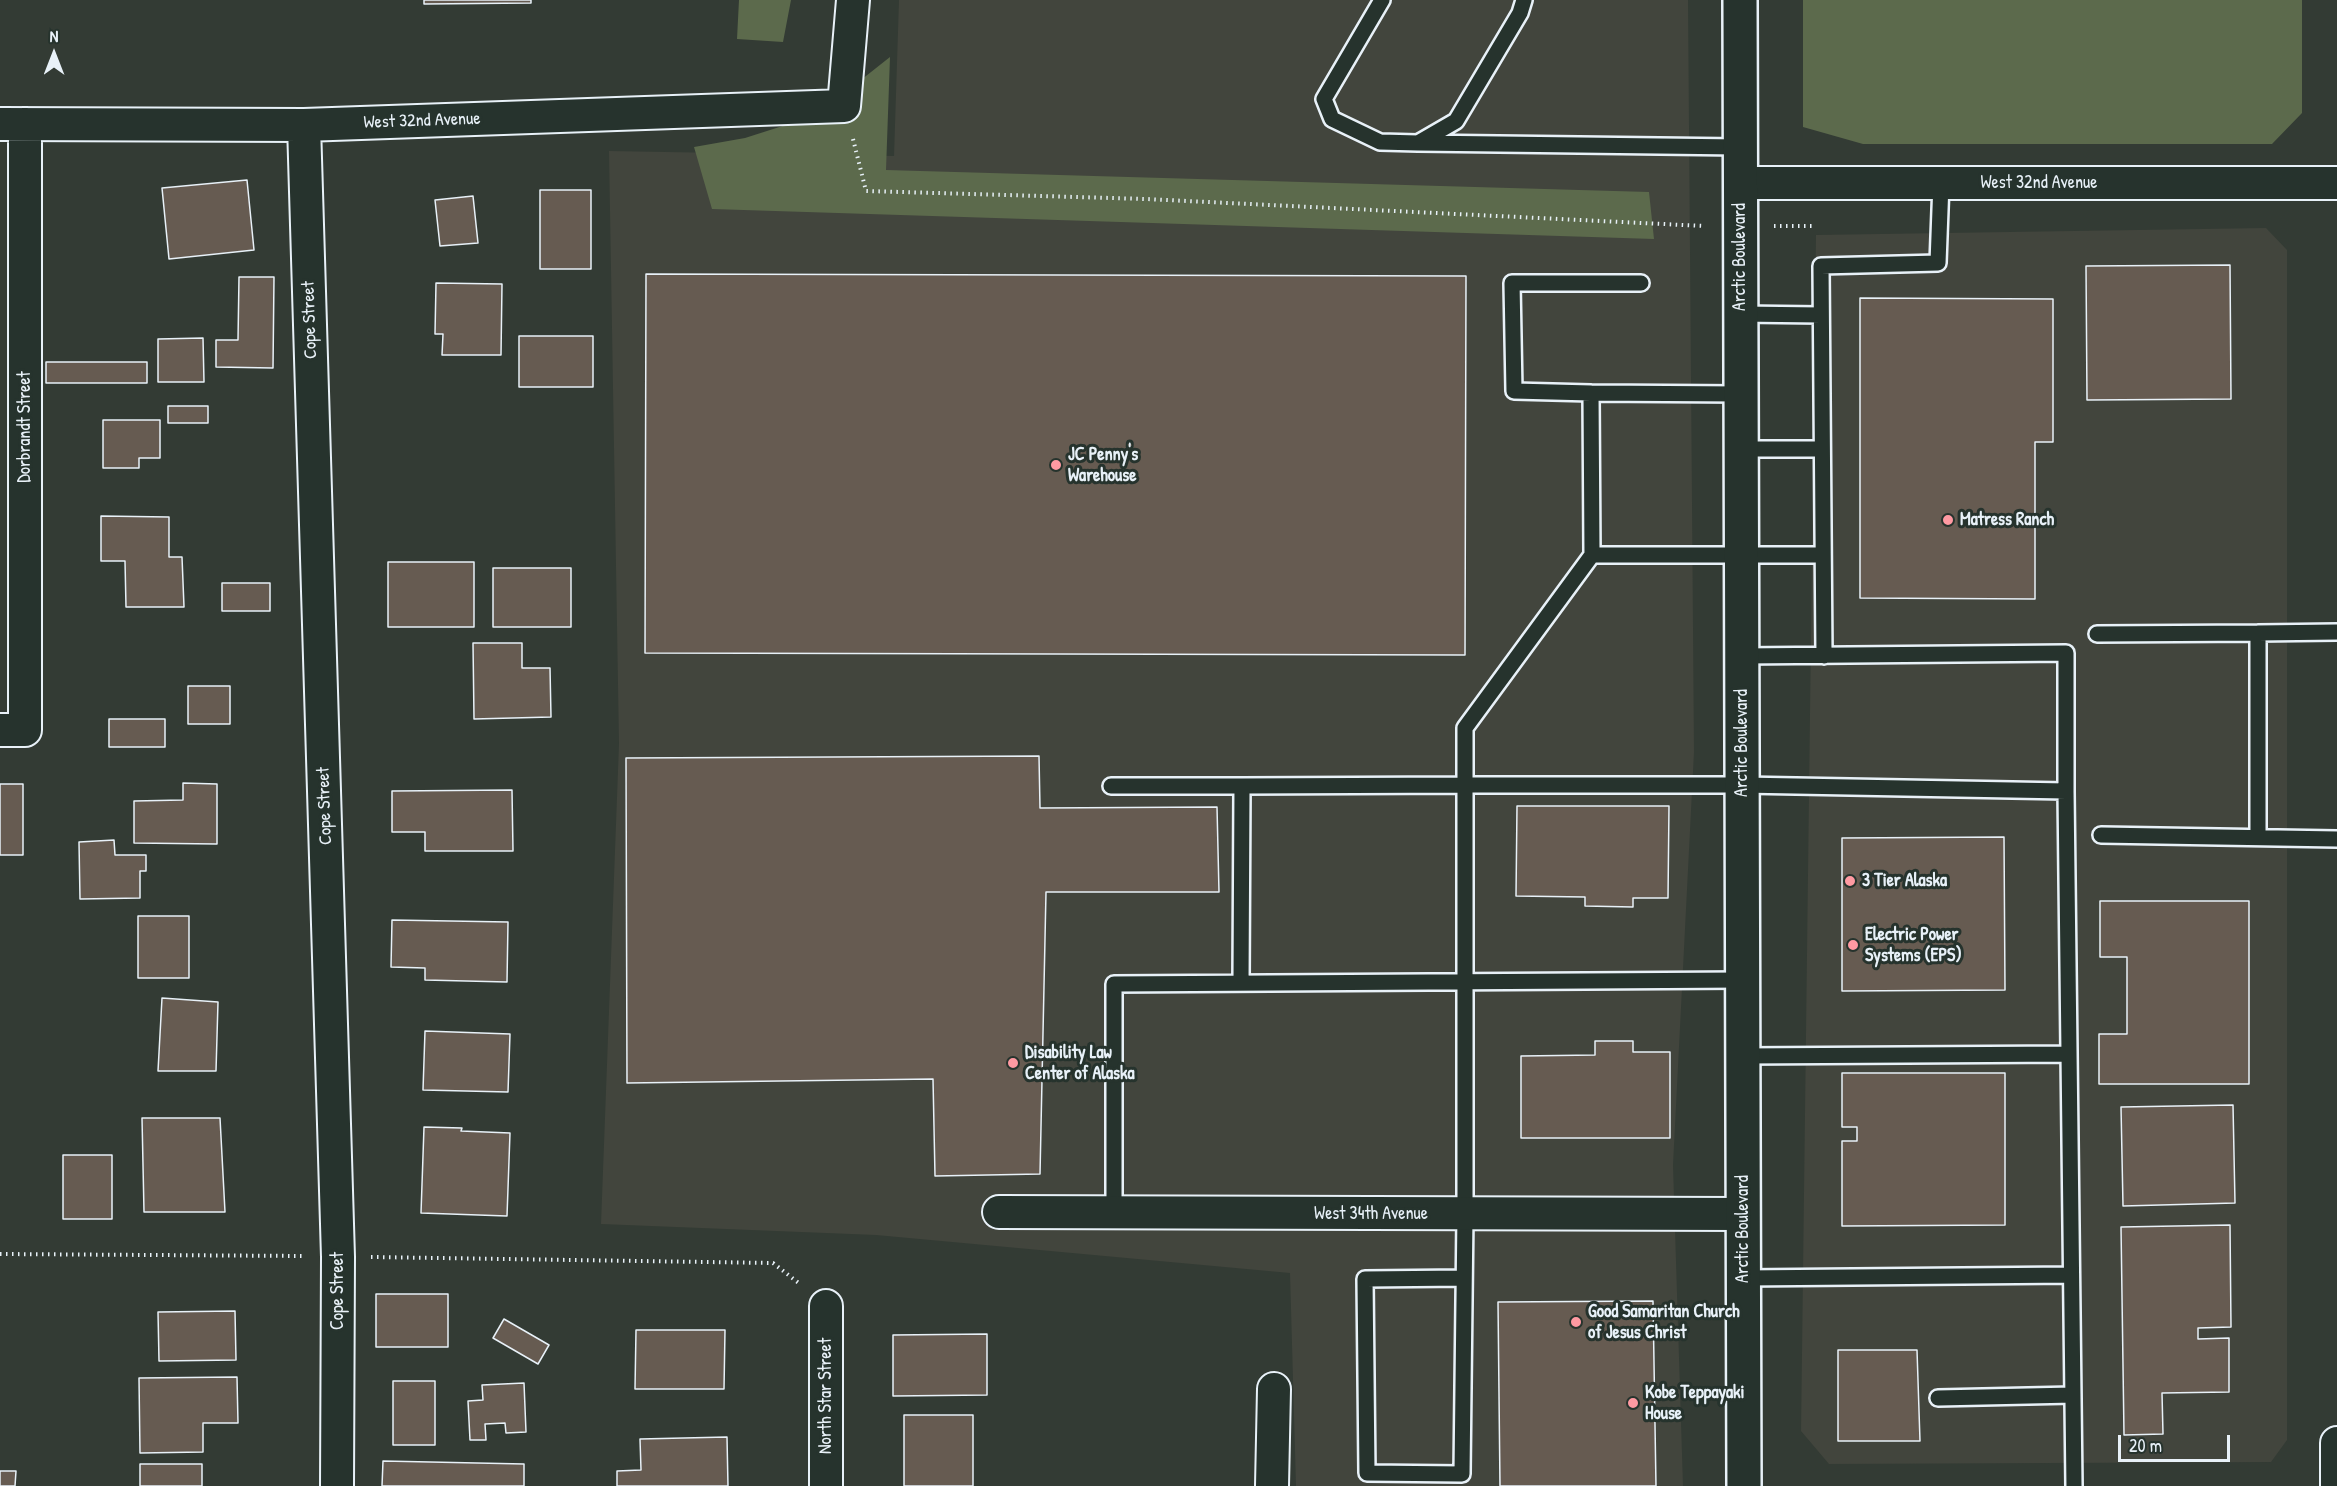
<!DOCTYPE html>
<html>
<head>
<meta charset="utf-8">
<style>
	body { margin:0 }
	#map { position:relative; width:2337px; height:1486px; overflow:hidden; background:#333b34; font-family:"Patrick Hand",sans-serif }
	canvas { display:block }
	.north { position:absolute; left:24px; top:24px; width:60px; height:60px; -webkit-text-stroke:4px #26332d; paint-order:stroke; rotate:0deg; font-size:16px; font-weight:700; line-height:24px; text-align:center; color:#e8f1f8 }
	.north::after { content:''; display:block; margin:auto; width:21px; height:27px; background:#e8f1f8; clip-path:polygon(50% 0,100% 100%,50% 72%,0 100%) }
	.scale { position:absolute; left:2118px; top:1435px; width:112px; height:27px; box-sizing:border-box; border:3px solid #e8f1f8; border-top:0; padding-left:8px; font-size:18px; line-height:21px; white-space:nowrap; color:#e8f1f8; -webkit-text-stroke:4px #26332d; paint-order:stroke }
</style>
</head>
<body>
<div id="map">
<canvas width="2337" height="1486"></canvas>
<div class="north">N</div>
<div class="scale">20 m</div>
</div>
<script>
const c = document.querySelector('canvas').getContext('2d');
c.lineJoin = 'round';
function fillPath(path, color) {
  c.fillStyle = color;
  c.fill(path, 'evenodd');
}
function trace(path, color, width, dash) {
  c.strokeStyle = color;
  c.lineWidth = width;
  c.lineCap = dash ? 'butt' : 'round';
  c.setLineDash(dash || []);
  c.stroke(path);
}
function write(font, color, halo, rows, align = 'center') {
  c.font = font + ' "Patrick Hand",sans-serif';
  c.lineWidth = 6;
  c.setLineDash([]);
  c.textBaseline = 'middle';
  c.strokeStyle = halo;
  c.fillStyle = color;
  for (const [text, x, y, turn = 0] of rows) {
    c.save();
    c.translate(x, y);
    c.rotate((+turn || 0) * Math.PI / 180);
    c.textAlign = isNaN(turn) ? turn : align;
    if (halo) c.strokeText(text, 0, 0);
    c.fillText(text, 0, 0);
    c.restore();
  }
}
fillPath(new Path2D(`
	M899,0H1688L1694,752L1673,1165L1683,1486H1296L1290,1273L876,1235L601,1224L619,744L609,151L894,156Z
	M2266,228L2287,250V1440L2271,1462L1829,1464L1801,1431L1816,235Z`), '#42453d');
fillPath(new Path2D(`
	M739,0H791L783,42L737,39Z
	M1803,0H2302V113L2272,144H1863L1803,127Z
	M890,57L886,170L1649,192L1654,239L712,209L694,147L745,138L842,107L828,106Z`), '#5c6a4c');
const building = new Path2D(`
	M424,0H531V3L424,4Z
	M247,180L254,250L169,259L162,188Z
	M540,190H591V269H540Z
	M473,196L478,243L440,246L435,200Z
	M2230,265L2231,399L2087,400L2086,266Z
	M646,274L1466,276L1465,655L645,653Z
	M239,277H274L273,368L216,367V340H238Z
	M436,283L502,284L501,355H442L443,334H435Z
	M1860,298L2053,299V442H2035V599L1860,598Z
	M519,336H593V387H519Z
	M203,338L204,382H158V339Z
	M46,362H147V383H46Z
	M168,406H208V423H168Z
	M103,420H160V458H139V468H103Z
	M101,516L169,517V557H182L184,607H126L125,561H101Z
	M388,562H474V627H388Z
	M493,568H571V627H493Z
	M222,583H270V611H222Z
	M473,643H522V668H550L551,717L474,719Z
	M188,686H230V724H188Z
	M109,719H165V747H109Z
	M1039,756L1040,808L1217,807L1219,892H1046L1040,1174L935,1176L933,1079L627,1083L626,758Z
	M183,783L217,784V844L134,843V801L183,800Z
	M0,784H23V855H0Z
	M512,790L513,851H425V832H392V791Z
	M1517,806H1669L1668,898H1633V907L1585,906V897L1516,896Z
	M2004,837L2005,990L1842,991V838Z
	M114,840L115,855H146V871H140V898L80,899L79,842Z
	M2100,901H2249V1084H2099V1034H2127V957H2100Z
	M138,916H189V978H138Z
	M392,920L508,922L507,982L425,980V968L391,967Z
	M162,998L218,1002L216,1071H158Z
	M425,1031L510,1034L508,1092L423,1090Z
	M1595,1041H1633V1052H1670V1138H1521V1056L1595,1055Z
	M1842,1073H2005V1225L1842,1226V1141H1857V1127H1842Z
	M2233,1105L2235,1203L2123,1206L2121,1107Z
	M142,1118H220L225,1212H144Z
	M424,1127L462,1128L461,1131L510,1133L507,1216L421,1213Z
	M63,1155H112V1219H63Z
	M2230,1225L2231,1327L2198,1328V1339L2229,1338V1392L2162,1393L2163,1434L2124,1435L2121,1227Z
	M376,1294H448V1347H376Z
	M1653,1301L1656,1486H1500L1498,1302Z
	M235,1311L236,1360L159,1361L158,1312Z
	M504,1319L549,1345L538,1364L493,1338Z
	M636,1330H725L724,1389H635Z
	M987,1334V1395L893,1396V1335Z
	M1838,1350H1917L1920,1441H1838Z
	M237,1377L238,1423H203V1452L140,1453L139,1378Z
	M393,1381H435V1445H393Z
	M524,1383L526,1432L506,1433L505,1423L485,1424L486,1440H470L468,1401L483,1400L482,1385Z
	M904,1415H973V1486H904Z
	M727,1437L728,1486H617V1471L641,1470L640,1439Z
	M383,1461L524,1464V1486H382Z
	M140,1464H202V1486H140Z
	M0,1471H16L15,1486H0Z`);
fillPath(building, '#665b51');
trace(building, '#e8f1f8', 1.5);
const lane = new Path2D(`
	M1382,0L1324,99L1332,119L1380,142L1418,143L1456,121L1520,13L1524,0
	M1418,143L1740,147
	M1740,314L1821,315
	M1591,393L1514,391L1512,283H1641
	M1741,394L1591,393L1592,555H1823
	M1741,449H1822
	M1592,555L1465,728V785H1742L2066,791L2074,1486
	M2258,633L2337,632
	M2097,634L2258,633V837
	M1742,656L2066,653V791
	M1824,656L1821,266L1938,263L1941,183
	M1111,786H1242
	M2101,835L2337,839
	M1241,983L1242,786L1465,785V1214L1462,1474L1367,1473L1365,1279L1464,1278
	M1743,1056L2069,1054
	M1114,1213V984L1743,980
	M1744,1278L2071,1275
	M1938,1398L2073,1395`);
const street = new Path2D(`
	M0,124L304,125L844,106L853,0
	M304,125L338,1257L337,1486
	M1740,183H2337
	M0,730H25V124
	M999,1212L1743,1214
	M826,1306V1486
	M1272,1486L1274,1389
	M2337,1486V1443`);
const secondary = new Path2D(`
	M1740,0L1744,1486`);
trace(lane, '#e8f1f8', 20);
trace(street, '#e8f1f8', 36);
trace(secondary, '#e8f1f8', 38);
trace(new Path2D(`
	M853,139L866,191L1146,199L1704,226
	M1774,226H1816
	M0,1254L304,1256
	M371,1257L773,1263L800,1284`), '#e8f1f8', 4, [1.5, 4.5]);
trace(lane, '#26332d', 15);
trace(street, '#26332d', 32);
trace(secondary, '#26332d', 33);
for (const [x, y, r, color] of [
	[1056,465,6,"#ff9aa2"],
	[1948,520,6,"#ff9aa2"],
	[1850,881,6,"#ff9aa2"],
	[1853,945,6,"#ff9aa2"],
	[1013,1063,6,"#ff9aa2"],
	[1576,1322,6,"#ff9aa2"],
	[1633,1403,6,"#ff9aa2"]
]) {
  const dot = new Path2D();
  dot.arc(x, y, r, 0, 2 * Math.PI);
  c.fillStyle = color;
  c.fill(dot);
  trace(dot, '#26332d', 2);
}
write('18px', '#e8f1f8', '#26332d', [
	["West 32nd Avenue",422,121,-2],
	["West 32nd Avenue",2039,183],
	["Arctic Boulevard",1740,257,-90],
	["Cope Street",310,320,-92],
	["Dorbrandt Street",25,427,-90],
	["Arctic Boulevard",1742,743,-90],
	["Cope Street",325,806,-92],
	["West 34th Avenue",1371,1214],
	["Arctic Boulevard",1743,1229,-90],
	["Cope Street",338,1291,-90],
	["North Star Street",826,1396,-90]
]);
write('bold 18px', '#e8f1f8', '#26332d', [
	["JC Penny's",1068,455],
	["Warehouse",1068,476],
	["Matress Ranch",1960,520],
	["3 Tier Alaska",1862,881],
	["Electric Power",1865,935],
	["Systems (EPS)",1865,956],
	["Disability Law",1025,1053],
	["Center of Alaska",1025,1074],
	["Good Samaritan Church",1588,1312],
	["of Jesus Christ",1588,1333],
	["Kobe Teppayaki",1645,1393],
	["House",1645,1414]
], 'left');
</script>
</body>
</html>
